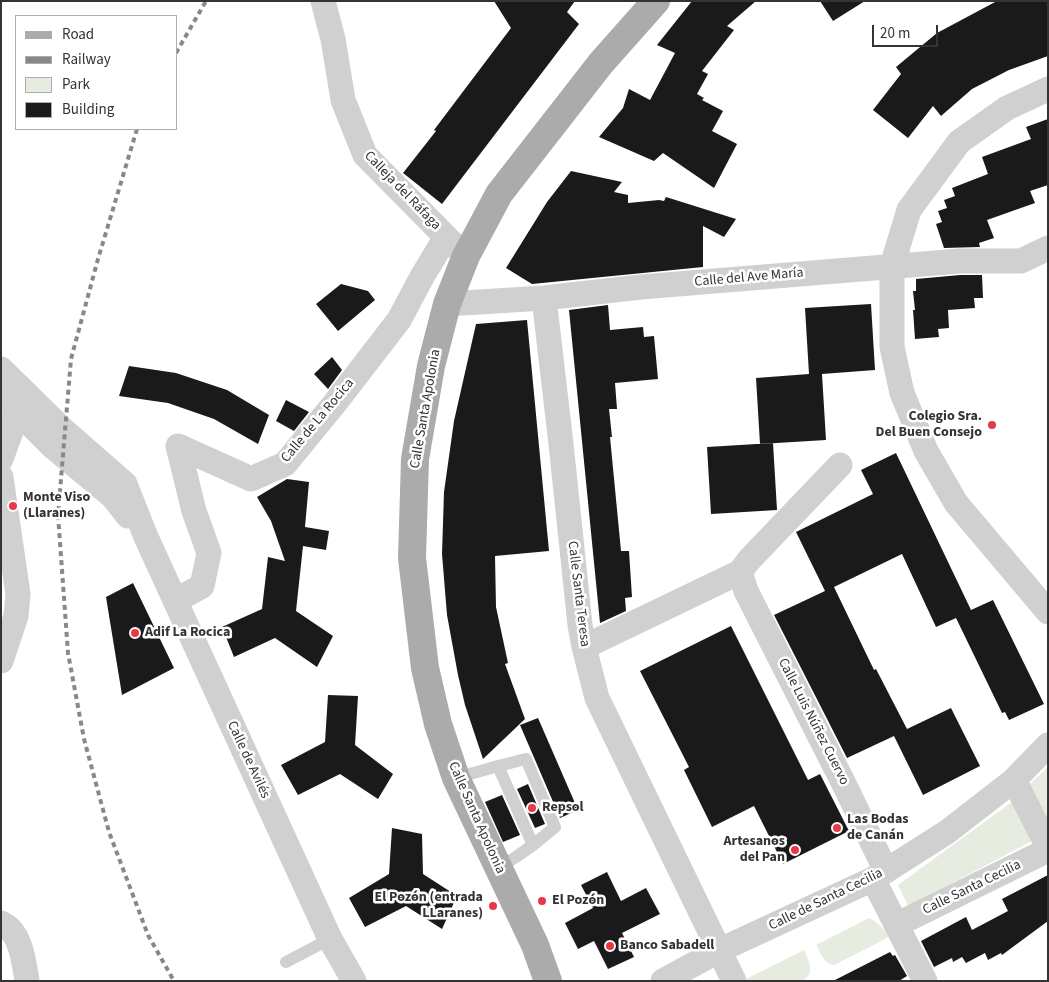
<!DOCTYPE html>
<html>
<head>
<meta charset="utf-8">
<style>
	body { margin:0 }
	#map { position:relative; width:1049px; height:982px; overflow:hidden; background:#fff; font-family:"Source Sans 3",sans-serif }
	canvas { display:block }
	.frame { position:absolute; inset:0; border:2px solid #333; pointer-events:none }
	.legend { position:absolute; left:15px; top:15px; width:162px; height:115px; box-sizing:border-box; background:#fff; border:1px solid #adadad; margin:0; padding:6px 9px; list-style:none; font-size:15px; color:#333 }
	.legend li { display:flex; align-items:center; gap:10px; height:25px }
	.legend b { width:25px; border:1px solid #adadad }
	.scale { position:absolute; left:872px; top:25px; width:66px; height:22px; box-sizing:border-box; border:2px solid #333; border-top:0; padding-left:6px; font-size:15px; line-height:18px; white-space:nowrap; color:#333; -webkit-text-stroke:4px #fff; paint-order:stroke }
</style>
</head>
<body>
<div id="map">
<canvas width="1049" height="982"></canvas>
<div class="frame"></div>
<ul class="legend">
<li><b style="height:6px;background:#ababab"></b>Road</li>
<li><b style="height:6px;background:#888"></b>Railway</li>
<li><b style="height:14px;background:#e6ecdf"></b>Park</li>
<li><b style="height:14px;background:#1a1a1a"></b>Building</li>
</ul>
<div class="scale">20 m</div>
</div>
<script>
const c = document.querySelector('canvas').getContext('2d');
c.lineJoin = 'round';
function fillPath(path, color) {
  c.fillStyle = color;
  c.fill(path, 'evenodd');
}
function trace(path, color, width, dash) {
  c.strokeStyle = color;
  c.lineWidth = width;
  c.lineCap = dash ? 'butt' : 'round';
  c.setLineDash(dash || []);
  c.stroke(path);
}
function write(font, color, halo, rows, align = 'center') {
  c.font = font + ' "Source Sans 3",sans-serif';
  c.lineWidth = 5;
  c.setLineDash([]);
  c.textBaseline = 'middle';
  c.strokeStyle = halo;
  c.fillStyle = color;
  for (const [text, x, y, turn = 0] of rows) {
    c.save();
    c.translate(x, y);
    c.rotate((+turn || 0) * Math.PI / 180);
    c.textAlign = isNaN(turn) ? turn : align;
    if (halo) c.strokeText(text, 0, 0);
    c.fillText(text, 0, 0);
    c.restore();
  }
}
fillPath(new Path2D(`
	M1048,767V819L1029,785Z
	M1016,799L1036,839L908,906L898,885Z
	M869,918C879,923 883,928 889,937L834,965C823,963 821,953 816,945Z
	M804,950C809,961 816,974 802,981H747L746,979Z`), '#e6ecdf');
fillPath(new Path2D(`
	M494,1H575L567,12L579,24L442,204L403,173L436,131L434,130L511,28Z
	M692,1H756L727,26L734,30L702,71L708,74L697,94L704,98L702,100L723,111L712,131L737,144L714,188L663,153L654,161L599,137L623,108L629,89L650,100L675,53L657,45Z
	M820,1H865L833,21Z
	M997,1H1048V56L1009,70L972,89L941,116L933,106L908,138L873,110L901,74L896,67L937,33Z
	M1048,119V185L1030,191L1035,203L987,220L994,238L979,243L980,247L944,248L936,224L942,222L938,211L947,208L944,200L955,196L952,188L988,174L982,157L1031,139L1026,127Z
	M571,171L622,182L614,192L628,195V203L659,200L664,201L666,197L736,219L724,237L703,226V267L532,284L506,268L547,202Z
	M960,275H982L983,298H974L975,308L948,310L949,328L938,329L939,337L915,339L913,310H915L913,291H916V279Z
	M341,284L368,291L375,300L338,331L316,304Z
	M871,304L875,370L822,374L826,440L760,444L756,378L809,374L805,308Z
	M608,305L610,330L643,327L644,337L654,336L658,379L615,383L617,409H609L612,437H610L621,551H629L632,597L625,598L626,611L600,623L569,310Z
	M527,320L549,551L495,556L496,607L508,663L505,664L525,719L483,759L465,705L458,675L447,615L442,554L444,492L454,421L476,324Z
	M332,357L342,370L328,389L314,374Z
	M129,366L176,373L227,390L269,415L258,444L214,419L168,403L119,396Z
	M286,400L309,412L294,431L276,421Z
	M773,443L777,510L711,514L707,447Z
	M896,453L971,610L993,600L1044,704L1009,720L1005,712L1002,713L956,618L936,627L902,554L834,587L874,670L876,669L907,729L951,708L980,766L923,795L894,736L847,758L774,615L825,591L796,532L873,494L861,470Z
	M287,479L309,482L305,527L329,531L326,550L303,546L296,611L333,636L317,667L275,638L234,657L222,627L262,609L268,557L285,561L271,521L257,497Z
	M133,583L174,668L122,695L106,597Z
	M731,626L808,780L820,774L849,831L783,864L754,806L712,827L684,770L689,767L640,671Z
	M328,695L358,696L355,745L393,774L378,799L340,774L298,795L281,765L325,742Z
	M538,718L578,810L560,818L520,725Z
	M528,784L545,824L535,828L517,789Z
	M502,795L520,835L503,842L485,802Z
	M392,828L422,834L423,874L457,896L442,929L406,906L365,927L349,898L389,874Z
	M607,872L621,901L646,888L660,914L622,933L634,957L608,969L594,941L578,949L565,923L593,908L581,885Z
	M1048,875V921L1002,955L1001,953L988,960L985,953L966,963L962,957L953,962L952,958L934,967L921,941L966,917L972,930L1008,911L1002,899Z
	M890,952L893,956L895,955L907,976L899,981H833Z`), '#1a1a1a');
trace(new Path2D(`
	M498,766L526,759L555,827L533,845
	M456,778L498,766L533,845L516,857L498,868
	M286,962L330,939`), '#d0d0d0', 12);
trace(new Path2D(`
	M323,1L333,39L343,100L365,155L457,248
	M1048,89L1007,108L959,142L909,210L892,266V347L902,393L926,451L956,503L1048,612
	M544,298L561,444L580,625L584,647L597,698L734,981
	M447,304L544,298L641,287L959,261H1021L1048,248
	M1,369L61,428L125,484L146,537L330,939L354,981
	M1,395L53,447L113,497L128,516
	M1,459L14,423L15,410L11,399
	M840,465L749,560L740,572L746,591L846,788L886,871
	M1,477L18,594L16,616L1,661
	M175,601L202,586L209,553L194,511L178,446L251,479L285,464L335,403L399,320L423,275L446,237
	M584,647L740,572
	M1014,780L1048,847
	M873,879L925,981
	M1,923C21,931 24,962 27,981
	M896,925L1048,850
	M663,981L718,951L873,879L947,832L1014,780L1048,745`), '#d0d0d0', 25);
trace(new Path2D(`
	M548,981L535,945L456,778L438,724L425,668L412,558L415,459L431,366L447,304L466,256L499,194L601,63L656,1`), '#ababab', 28);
trace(new Path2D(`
	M176,53L206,1
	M137,129L98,259L71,359L58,515L68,653L84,739L109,832L148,935L174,981`), '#888', 4, [5, 4]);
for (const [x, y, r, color] of [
	[992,425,5,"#e63946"],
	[13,506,5,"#e63946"],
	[135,633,5,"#e63946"],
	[532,808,5,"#e63946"],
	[837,828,5,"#e63946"],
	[795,850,5,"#e63946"],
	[542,901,5,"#e63946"],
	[493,906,5,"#e63946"],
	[610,946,5,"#e63946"]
]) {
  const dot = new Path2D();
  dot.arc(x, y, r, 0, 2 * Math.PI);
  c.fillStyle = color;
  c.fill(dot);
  trace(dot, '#fff', 2);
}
write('14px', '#333', '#fff', [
	["Calleja del Ráfaga",402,191,46],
	["Calle del Ave María",749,278,-5],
	["Calle Santa Apolonia",426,409,-80],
	["Calle de La Rocica",318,421,-50],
	["Calle Santa Teresa",578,594,83],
	["Calle Luis Núñez Cuervo",813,722,63],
	["Calle de Avilés",248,760,65],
	["Calle Santa Apolonia",476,818,66],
	["Calle Santa Cecilia",972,888,-26],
	["Calle de Santa Cecilia",826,900,-26]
]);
write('bold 14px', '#333', '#fff', [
	["Colegio Sra.",982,417,"right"],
	["Del Buen Consejo",982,433,"right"],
	["Monte Viso",23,498],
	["(Llaranes)",23,514],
	["Adif La Rocica",145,633],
	["Repsol",542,808],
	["Las Bodas",847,820],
	["de Canán",847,836],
	["Artesanos",785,842,"right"],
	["del Pan",785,858,"right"],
	["El Pozón (entrada",483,898,"right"],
	["LLaranes)",483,914,"right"],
	["El Pozón",552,901],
	["Banco Sabadell",620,946]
], 'left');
</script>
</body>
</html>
